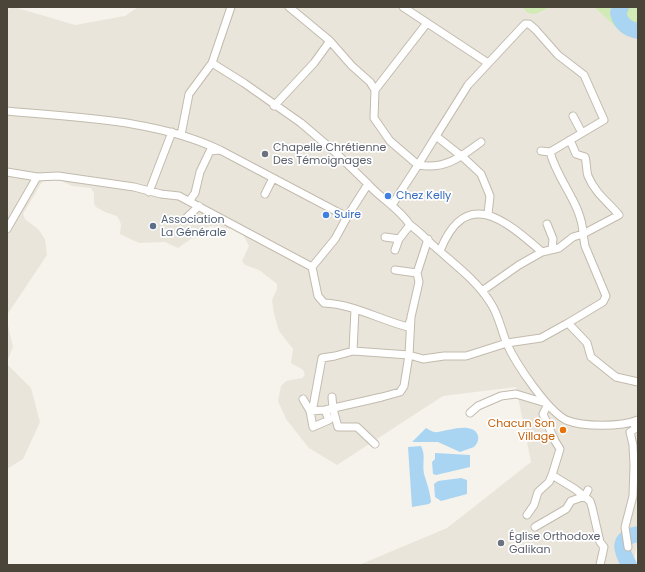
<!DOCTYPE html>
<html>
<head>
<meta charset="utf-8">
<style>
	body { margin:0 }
	#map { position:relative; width:645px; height:572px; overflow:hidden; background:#f6f3ec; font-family:Poppins,sans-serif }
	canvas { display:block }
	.frame { position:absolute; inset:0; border:8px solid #4b4439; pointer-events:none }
</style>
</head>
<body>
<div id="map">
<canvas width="645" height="572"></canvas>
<div class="frame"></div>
</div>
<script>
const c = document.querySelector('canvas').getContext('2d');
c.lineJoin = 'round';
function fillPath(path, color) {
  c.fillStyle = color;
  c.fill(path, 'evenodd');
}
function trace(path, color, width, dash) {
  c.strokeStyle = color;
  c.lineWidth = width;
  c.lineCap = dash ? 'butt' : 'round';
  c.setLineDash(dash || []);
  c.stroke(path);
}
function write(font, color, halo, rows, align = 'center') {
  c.font = font + ' Poppins,sans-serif';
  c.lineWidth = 3.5;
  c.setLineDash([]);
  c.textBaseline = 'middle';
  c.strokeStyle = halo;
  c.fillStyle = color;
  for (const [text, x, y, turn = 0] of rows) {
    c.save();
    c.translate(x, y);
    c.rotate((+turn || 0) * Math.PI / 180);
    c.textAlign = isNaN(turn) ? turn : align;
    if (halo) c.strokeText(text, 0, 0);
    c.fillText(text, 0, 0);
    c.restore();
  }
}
fillPath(new Path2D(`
	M14,7L75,25L125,16L138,7H523L540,13L550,7H594L620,31L638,36V539L633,565H359L447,528L531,462L516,387L443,396L337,465L309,448L286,419L278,401L281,386L286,381L302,378L305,375L303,370L291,363L293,349L279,331L274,314L272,300L277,289V284L259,270L245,265L242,261L249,246L243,234L232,229L211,226L205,228L199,237L191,239L178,248L165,242L139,243L120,234L121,225L120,221L117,216L105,212L96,207L94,204V193L91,188L72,186L53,177L42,182L23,214L25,219L38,229L45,239L47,255L7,315V9Z
	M7,321L13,347L7,362Z
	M7,364L31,388L40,422L23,459L7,469Z`), '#eae5da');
fillPath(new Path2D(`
	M523,7H550C540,13 529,19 523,7Z
	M594,7H637L638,36L620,31Z`), '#d2eab5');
fillPath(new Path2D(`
	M426,428C430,430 433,433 438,432C447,431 474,421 478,436C479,440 477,444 474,447L460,452L438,442H412Z
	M421,446C426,455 422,464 424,474C427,484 430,491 431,502L429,504L412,507L408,447Z
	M435,453L470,455V467L436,475L433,474L432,462L435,459Z
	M461,478L467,480V494L441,501L435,497L434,484L438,481Z`), '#a9d4f2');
trace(new Path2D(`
	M621,7L618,13C621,24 627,29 638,31
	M629,565C621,550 616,538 638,534`), '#a9d4f2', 16);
const street = new Path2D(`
	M289,7L330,41L352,66L370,82L375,90L374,118L390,141L418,165L436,136L465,159L481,174L490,196L488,214
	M403,7L488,63
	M212,63L244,83L301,123L335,152L368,184
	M375,90L427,23
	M274,106L314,63L330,41
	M7,111C77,118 155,119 220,150
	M573,116L582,133
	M181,135L189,94L212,63L231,7
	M436,136L468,85L525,24H529L535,29L558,55L584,75L604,120L550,152C558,182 582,204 583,234L573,237L559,248L542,252L519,265L482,291
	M541,151L550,152
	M7,172L37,177
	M149,192L172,132
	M265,194L273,178
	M190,200L195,193L200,172L210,151L220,150L347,217
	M392,205L418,165C445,170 461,157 481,142
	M185,219L199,206
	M547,224L553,239L552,249
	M7,229L37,177L58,176L134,187L161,194L179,196L312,267L335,239L347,217L368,184C381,199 399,208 410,225C419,231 426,239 435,247C454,264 476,280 490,302C499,315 501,330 507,344C516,364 547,410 566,420C583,427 621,427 638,420
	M385,237L399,239
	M395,250L399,239L410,225
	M440,251C466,185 506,221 542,252
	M312,267L318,296L324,303C353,304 380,320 408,327L410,321
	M395,270L417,273
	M568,323L603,302L606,296L585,246L583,234L619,215C608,202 595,193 588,176C586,170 587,163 585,157L576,154L570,140
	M353,351L355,309
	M332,397L333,409L338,427H357L375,444
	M303,399L310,411L325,410L382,397L400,392L404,386L409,355L411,317L419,282L417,273L428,239
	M325,410L329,420L313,427L310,411L313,407L322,358L335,356L353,351L409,355L423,359L444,356H466L507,343L541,338L568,323L587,343L591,357L616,377L638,382
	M470,413L478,406L501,396L516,394L546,403L547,406L543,414L555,441L560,449L552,475L575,489L590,501L592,507L600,542L604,547L600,565
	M527,515L534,505L538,492L549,482L552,475
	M535,527L566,509L571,501L585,496L588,490
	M628,547L625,527L633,496L634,465L633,445L630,432L635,429L634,422`);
trace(street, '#c2bbae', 9);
trace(street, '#fff', 7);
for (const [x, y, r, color] of [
	[265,154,4,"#6b7280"],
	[388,196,4,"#3f7fe0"],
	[326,215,4,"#3f7fe0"],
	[153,226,4,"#5c6f8a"],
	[563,430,4,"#e8710a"],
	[501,543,4,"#6b7280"]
]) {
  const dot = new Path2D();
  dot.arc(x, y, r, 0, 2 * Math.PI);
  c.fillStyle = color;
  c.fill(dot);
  trace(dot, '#fff', 1.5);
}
write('11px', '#5b616d', '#fff', [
	["Chapelle Chrétienne",273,148],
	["Des Témoignages",273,161],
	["Église Orthodoxe",509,537],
	["Galikan",509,550]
], 'left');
write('11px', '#366cbe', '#fff', [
	["Chez Kelly",396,196],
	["Suire",334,215]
], 'left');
write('11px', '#4e5e75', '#fff', [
	["Association",161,220],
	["La Générale",161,233]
], 'left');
write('11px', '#c56008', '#fff', [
	["Chacun Son",555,424],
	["Village",555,437]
], 'right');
</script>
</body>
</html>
